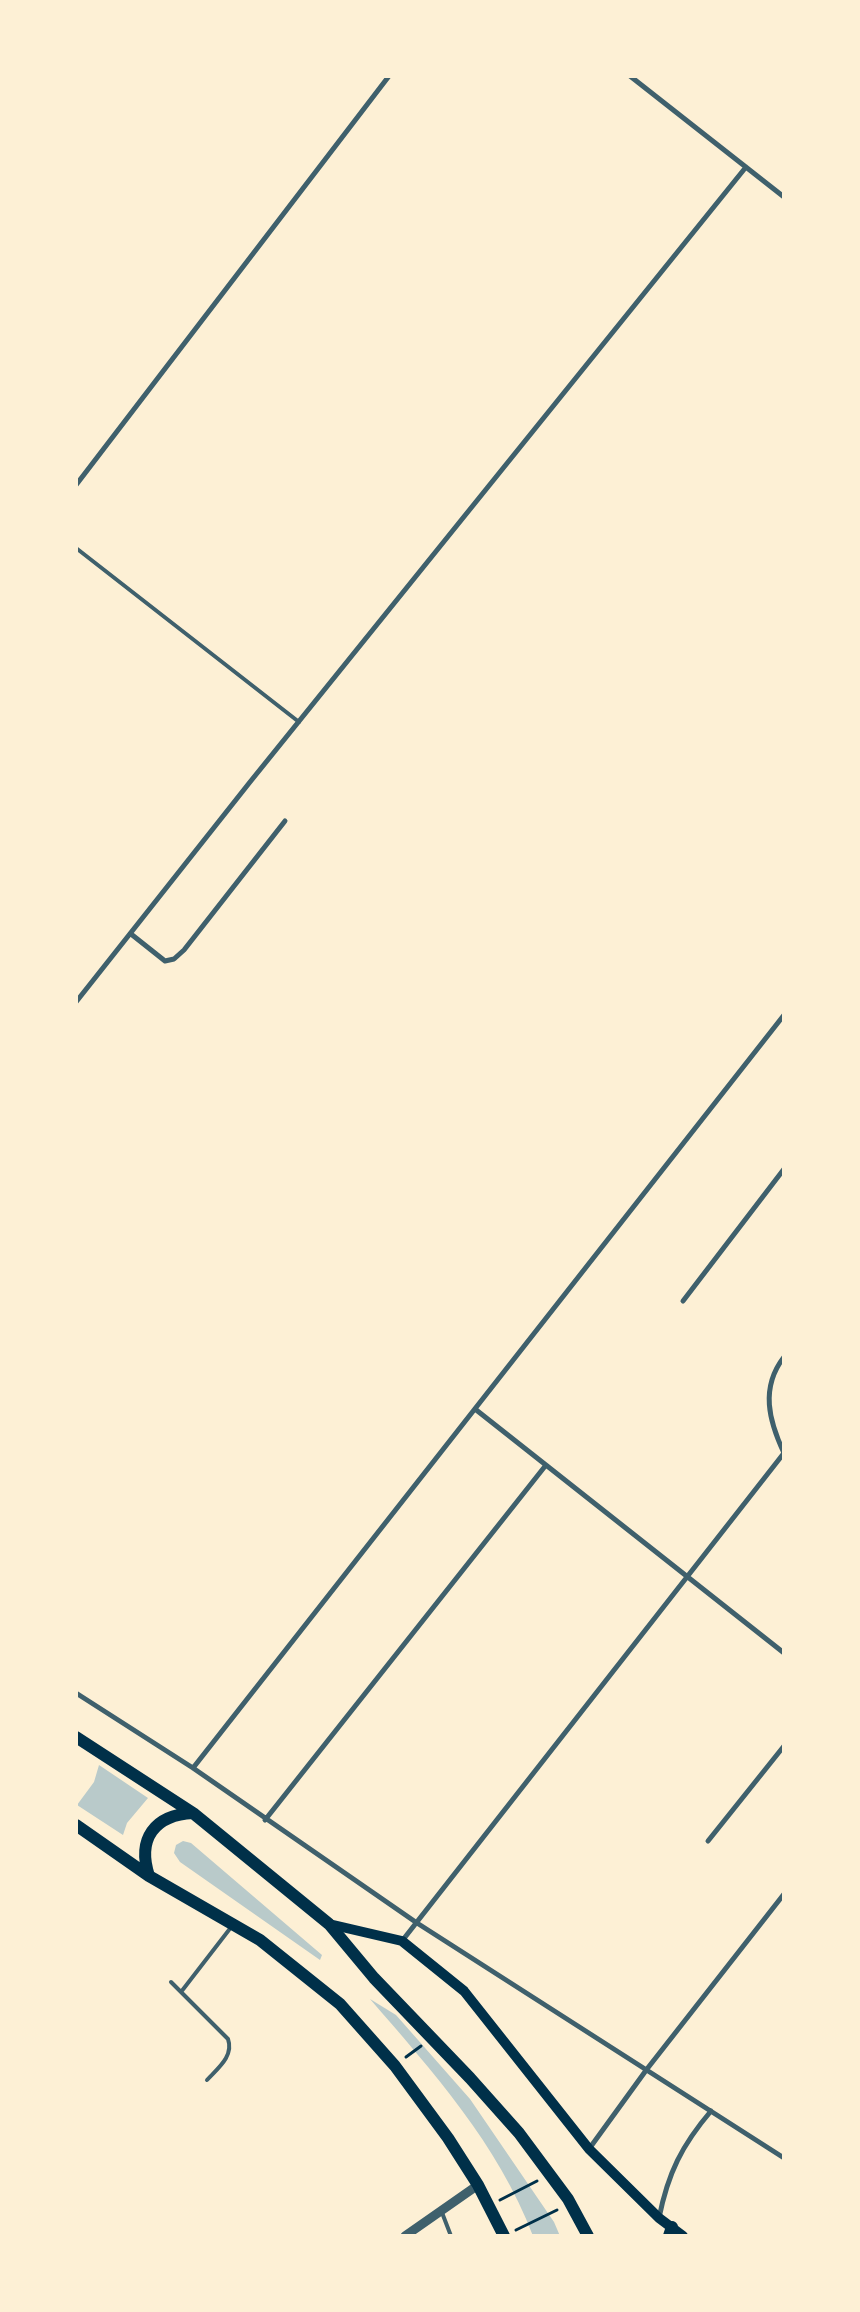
<!DOCTYPE html>
<html>
<head>
<meta charset="utf-8">
<style>
	body { margin:0 }
	#map { position:relative; width:860px; height:2312px; overflow:hidden; background:#fdf0d5; font-family:Inter,sans-serif }
	canvas { display:block }
	.frame { position:absolute; inset:0; border:78px solid #fdf0d5; pointer-events:none }
</style>
</head>
<body>
<div id="map">
<canvas width="860" height="2312"></canvas>
<div class="frame"></div>
</div>
<script>
const c = document.querySelector('canvas').getContext('2d');
c.lineJoin = 'round';
function fillPath(path, color) {
  c.fillStyle = color;
  c.fill(path, 'evenodd');
}
function trace(path, color, width, dash) {
  c.strokeStyle = color;
  c.lineWidth = width;
  c.lineCap = dash ? 'butt' : 'round';
  c.setLineDash(dash || []);
  c.stroke(path);
}
fillPath(new Path2D(`
	M99,1765L148,1798L127,1823L123,1835L77,1805L94,1782Z
	M183,1841L191,1843L322,1955L320,1960L180,1862L174,1853L176,1845Z
	M370,1999L396,2015L470,2099L554,2222L560,2236H533C498,2144 433,2072 370,1999Z`), '#b9caca');
trace(new Path2D(`
	M406,2057L421,2046
	M500,2200L537,2181
	M516,2230L557,2210`), '#003049', 3);
trace(new Path2D(`
	M76,548L299,722
	M171,1982L228,2039C234,2056 218,2068 207,2080
	M181,1992L232,1926
	M441,2210L451,2236`), '#3f606c', 4);
trace(new Path2D(`
	M630,76L784,197
	M76,485L389,76
	M131,934L165,961L174,959L184,950L285,821
	M76,1002L250,782L746,167
	M683,1301L784,1169
	M784,1357C760,1388 769,1421 784,1453
	M475,1409L784,1653
	M76,1693L193,1768L417,1923L784,2158
	M193,1768L784,1015
	M265,1820L546,1465
	M708,1841L784,1746
	M402,1941L784,1453
	M589,2149L647,2069L784,1894
	M659,2218C668,2173 682,2145 711,2111`), '#3f606c', 5);
trace(new Path2D(`
	M405,2236L478,2185`), '#3f606c', 9);
trace(new Path2D(`
	M329,1924L402,1941L464,1991L589,2149L659,2218L683,2236`), '#003049', 10);
trace(new Path2D(`
	M76,1737L193,1813L329,1924L374,1978L470,2078L519,2133L568,2199L588,2236
	M76,1825L149,1876L260,1940L340,2004L395,2066L448,2138L478,2185L504,2236
	M149,1876C137,1839 154,1815 193,1813
	M669,2236L672,2227`), '#003049', 12);
</script>
</body>
</html>
